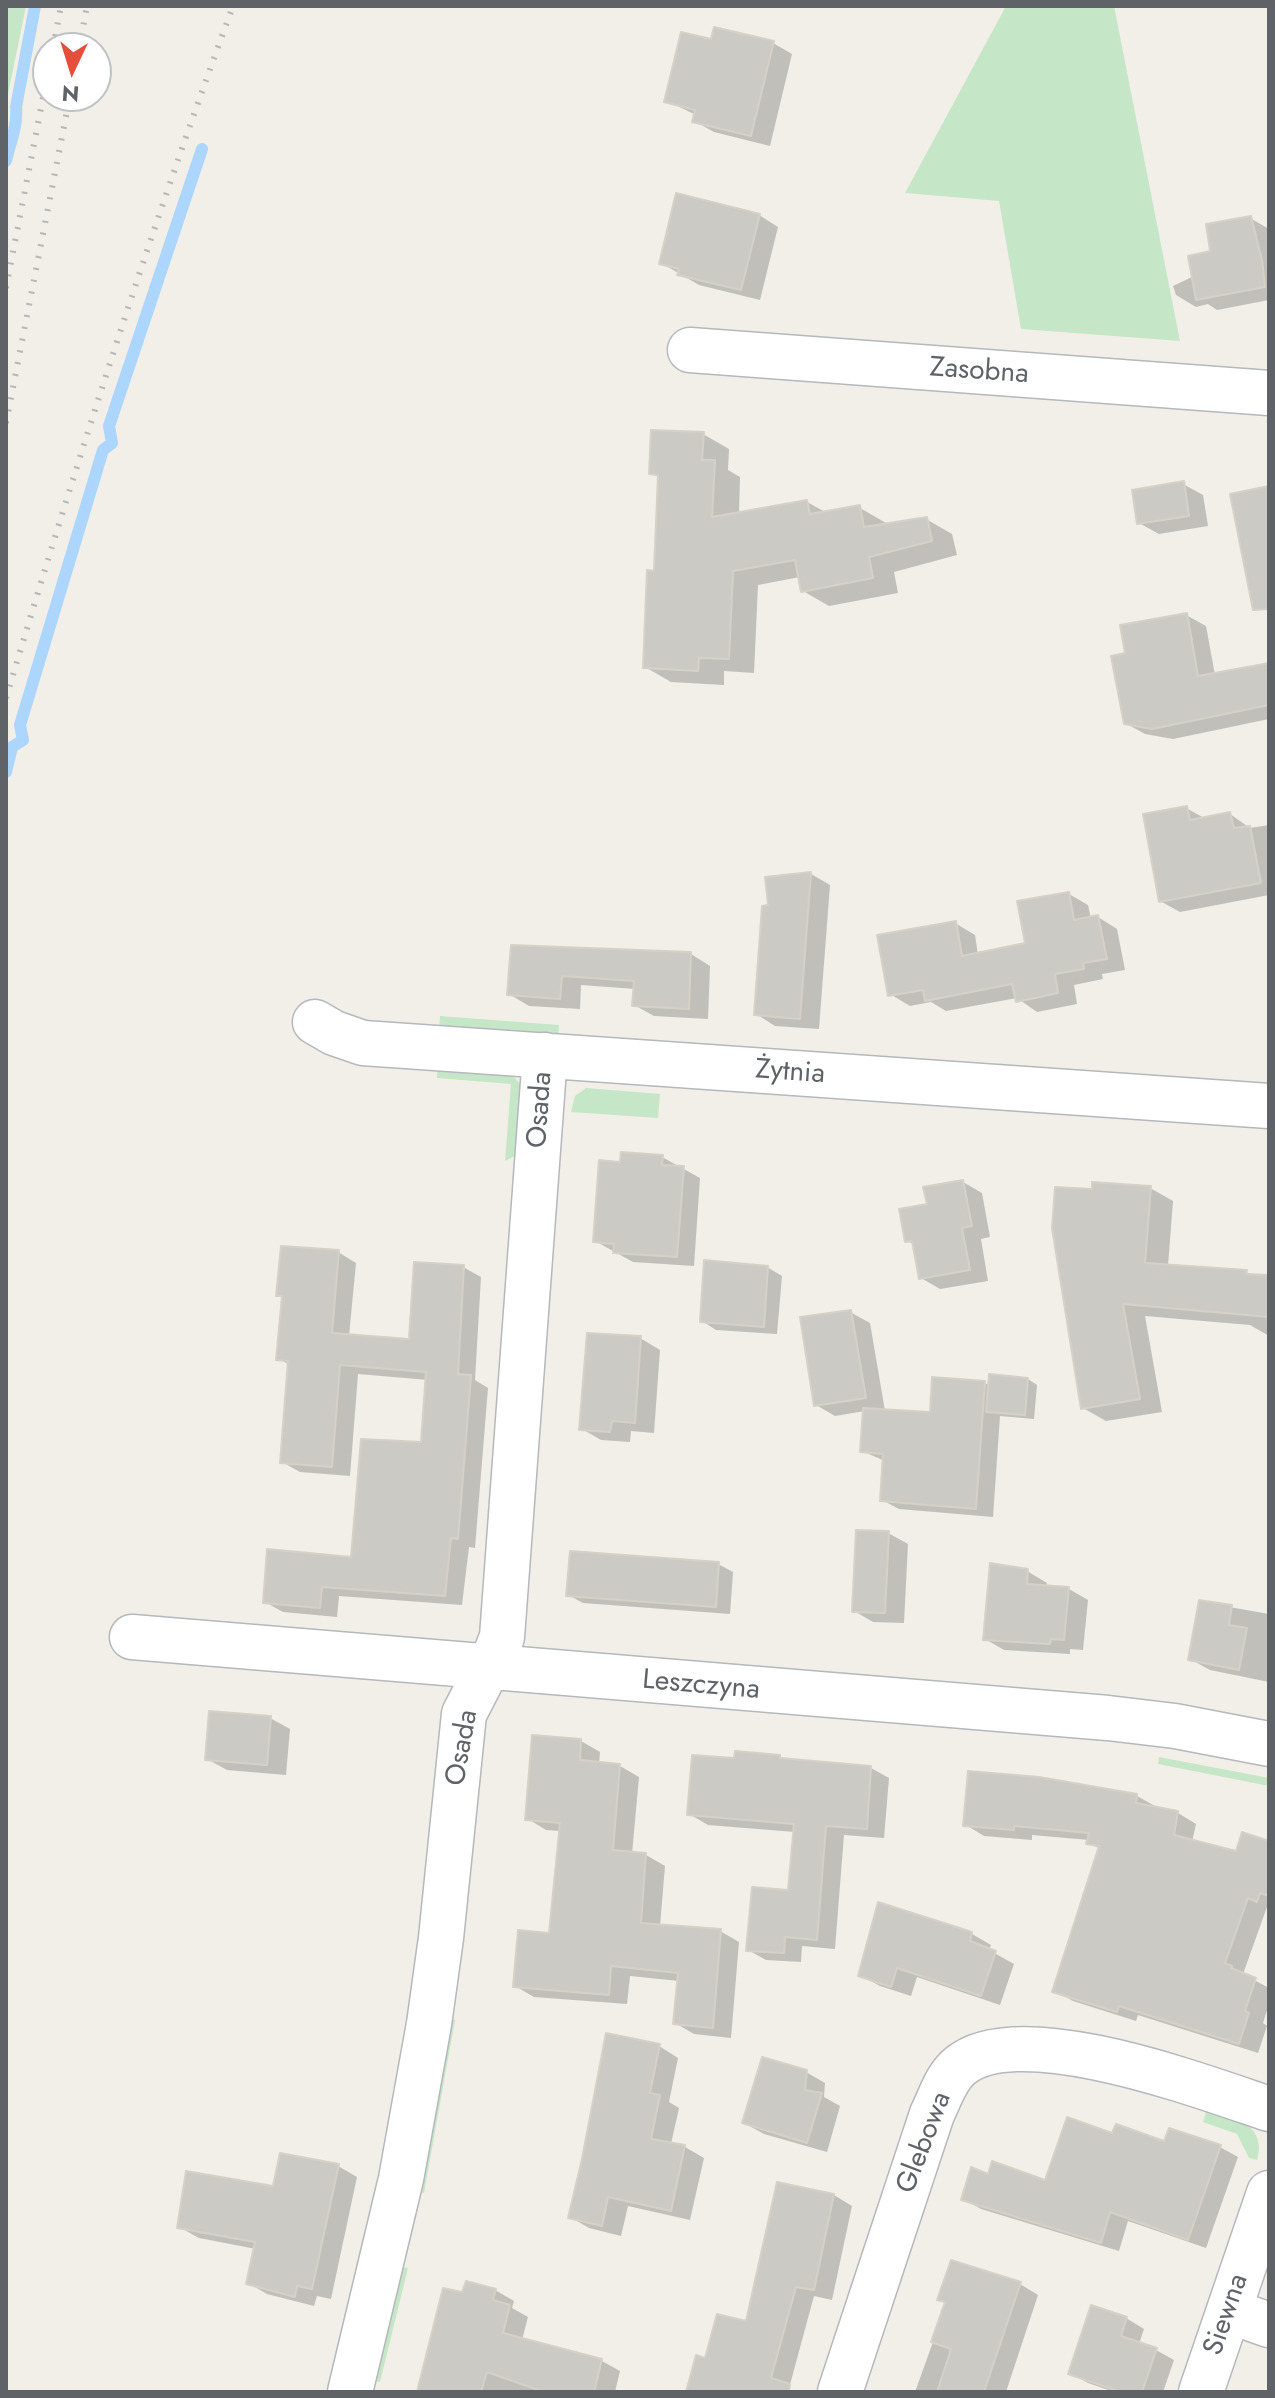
<!DOCTYPE html>
<html>
<head>
<meta charset="utf-8">
<style>
	body { margin:0 }
	#map { position:relative; width:1275px; height:2398px; overflow:hidden; background:#f1efe8; font-family:Jost,sans-serif }
	canvas { display:block }
	.frame { position:absolute; inset:0; border:8px solid #5f6368; pointer-events:none }
	.north { position:absolute; left:32px; top:32px; width:80px; height:80px; box-sizing:border-box; background:#fff; border:2px solid #bfc1c3; border-radius:50%; rotate:184deg; font-size:22px; font-weight:700; line-height:32px; text-align:center; color:#5f6368 }
	.north::after { content:''; display:block; margin:auto; width:28px; height:36px; background:#e54e3a; clip-path:polygon(50% 0,100% 100%,50% 72%,0 100%) }
</style>
</head>
<body>
<div id="map">
<canvas width="1275" height="2398"></canvas>
<div class="frame"></div>
<div class="north">N</div>
</div>
<script>
const c = document.querySelector('canvas').getContext('2d');
c.lineJoin = 'round';
function fillPath(path, color) {
  c.fillStyle = color;
  c.fill(path, 'evenodd');
}
function trace(path, color, width, dash) {
  c.strokeStyle = color;
  c.lineWidth = width;
  c.lineCap = dash ? 'butt' : 'round';
  c.setLineDash(dash || []);
  c.stroke(path);
}
function write(font, color, halo, rows, align = 'center') {
  c.font = font + ' Jost,sans-serif';
  c.lineWidth = 6;
  c.setLineDash([]);
  c.textBaseline = 'middle';
  c.strokeStyle = halo;
  c.fillStyle = color;
  for (const [text, x, y, turn = 0] of rows) {
    c.save();
    c.translate(x, y);
    c.rotate((+turn || 0) * Math.PI / 180);
    c.textAlign = isNaN(turn) ? turn : align;
    if (halo) c.strokeText(text, 0, 0);
    c.fillText(text, 0, 0);
    c.restore();
  }
}
fillPath(new Path2D(`
	M6,6H26L6,104Z
	M1006,6H1114L1180,341L1021,329L999,201L905,193Z
	M440,1016L559,1025L558,1042L439,1033Z
	M438,1061L511,1074L526,1090L523,1152L505,1161L511,1084L437,1078Z
	M586,1088L660,1094L658,1118L571,1112L575,1096Z
	M1159,1757L1269,1778V1786L1158,1764Z
	M446,2019L455,2020L424,2193L416,2191Z
	M1208,2106C1233,2115 1268,2126 1257,2160L1249,2158L1237,2134L1203,2122Z
	M399,2266L408,2268L380,2382L371,2380Z`), '#c6e7c7');
fillPath(new Path2D(`
	M712,41L773,43L792,54L770,146L714,132L694,121L696,115L667,101Z
	M759,215L778,227L760,300L699,285L661,263Z
	M1250,218L1269,229V300L1217,310L1208,304L1196,307L1176,295L1173,286L1194,276L1213,252Z
	M703,434L729,449L728,470L740,477L739,514L807,502L827,513L860,508L886,523V526L926,519L952,534L957,555L894,572L898,593L829,606L803,591L800,577L758,585L754,673L724,671V685L671,682L645,667L656,573L660,478L651,473Z
	M1183,484L1203,495L1208,526L1159,534L1139,523Z
	M1186,615L1206,626L1215,675L1269,665V719L1173,739L1145,734L1125,723L1128,655Z
	M1186,808L1206,819L1230,814L1250,828L1269,825V895L1180,912L1160,901Z
	M811,874L830,885L819,1029L775,1026L756,1014L770,906L767,878Z
	M1069,894L1088,905L1091,919L1098,917L1117,929L1125,970L1102,974L1103,979L1074,985L1077,1004L1037,1012L1017,998L946,1011L931,1002L910,1006L890,994L955,923L975,935L978,955L1028,944Z
	M513,947L691,954L710,966L708,1019L654,1016L634,1005L635,989L581,985L580,1009L529,1006L509,994Z
	M662,1157L700,1178L694,1266L633,1262L595,1241L622,1164Z
	M963,1182L982,1193L990,1237L981,1239L988,1281L940,1289L921,1278L915,1245L907,1241L929,1206Z
	M1150,1188L1173,1201L1168,1266L1246,1272L1254,1276L1269,1277V1336L1250,1325L1145,1316L1162,1412L1106,1421L1083,1408L1093,1191Z
	M338,1252L356,1263L349,1336L411,1341L463,1267L481,1277L475,1380L488,1388L475,1548L469,1547L462,1605L339,1596L337,1617L283,1612L265,1602L353,1559L423,1444L428,1380L358,1374L350,1476L300,1472L282,1462L290,1365L279,1359L284,1298L278,1294Z
	M767,1267L782,1276L777,1334L716,1330L702,1321Z
	M850,1312L870,1323L885,1411L932,1415L985,1383L990,1386L1028,1379L1037,1385L1034,1419L1000,1416L993,1517L899,1509L882,1500L885,1461L862,1451L865,1411L835,1416L816,1405Z
	M640,1338L660,1350L654,1433L631,1431L630,1442L601,1440L582,1429Z
	M888,1533L908,1544L904,1623L873,1622L854,1611Z
	M718,1564L733,1572L730,1614L583,1603L568,1595Z
	M1027,1571L1047,1583L1046,1587L1069,1589L1088,1600L1083,1650L1070,1649V1654L1004,1650L985,1639Z
	M1201,1602L1269,1614V1682L1210,1670L1190,1659Z
	M270,1718L290,1729L286,1775L227,1770L207,1759Z
	M581,1741L600,1752L599,1764L620,1766L639,1777L632,1854L646,1855L665,1866L660,1926L720,1931L739,1942L731,2038L694,2034L675,2023L679,1981L630,1976L627,2004L534,1997L515,1986L551,1935L561,1831L546,1830L528,1819Z
	M780,1757L787,1761L871,1768L889,1778L884,1838L844,1835L835,1949L802,1946L801,1962L766,1960L748,1950L790,1892L795,1832L708,1825L689,1814L735,1761Z
	M1137,1796L1155,1806V1808L1178,1813L1196,1824L1192,1842L1237,1854L1269,1843V1908L1267,1907L1243,1974L1269,1988V2004L1263,2023L1267,2026L1258,2053L1138,2015L1136,2021L1073,2001L1055,1991L1100,1849L1089,1843V1840L1032,1835V1840L984,1836L966,1825Z
	M972,1934L991,1945L989,1950L1014,1964L1000,2005L917,1977L911,1996L880,1986L860,1975Z
	M659,2046L678,2058L669,2102L679,2108L671,2144L685,2147L704,2158L690,2220L628,2206L621,2236L589,2228L570,2217Z
	M806,2072L825,2083L824,2097L840,2106L827,2152L764,2134L744,2123Z
	M1114,2136L1165,2144L1220,2147L1238,2157L1206,2248L1128,2221L1119,2251L981,2209L963,2199L990,2176L1046,2183Z
	M338,2166L357,2177L331,2299L317,2296L314,2306L267,2294L248,2283L256,2249L199,2238L179,2227Z
	M834,2195L852,2206L832,2300L814,2296L788,2392H688L706,2360L747,2323Z
	M1020,2284L1038,2295L1006,2392H915L947,2303Z
	M495,2290L514,2301L512,2308L528,2317L522,2340L602,2361L620,2371L615,2392H419L464,2295Z
	M1126,2318L1144,2329L1139,2344L1156,2350L1174,2360L1163,2392H1114L1088,2383L1070,2373Z`), '#0003');
trace(new Path2D(`
	M6,161C10,143 18,125 16,107L35,6
	M6,772L12,747L23,740L20,725L103,450L112,443L109,426L202,149`), '#acd6fd', 12);
const building = new Path2D(`
	M714,27L774,41L751,136L692,122L695,110L664,102L681,32L711,39Z
	M676,193L760,214L741,290L677,275L679,269L659,264Z
	M1251,216L1262,260L1265,287L1196,300L1188,256L1210,251L1206,224Z
	M651,430L704,432L702,460H715L712,517L807,500L810,514L860,505L864,527L927,517L932,541L869,557L873,578L801,592L795,560L733,571L729,659L699,658L698,671L643,668L647,570L654,571L658,475L649,474Z
	M1184,481L1189,516L1137,524L1132,490Z
	M1269,486V609L1253,610L1230,494Z
	M1187,613L1198,676L1269,663V705L1152,729L1124,724L1111,656L1125,653L1120,625Z
	M1187,806L1190,820L1230,812L1234,828L1250,826L1261,883L1159,902L1143,814Z
	M811,872L800,1019L754,1015L762,906L768,905L765,877Z
	M1069,892L1074,920L1098,915L1107,959L1083,963L1084,969L1055,974L1058,993L1016,1002L1012,984L925,1001L923,990L888,996L877,935L956,921L962,956L1025,943L1017,901Z
	M511,945L691,952L689,1009L632,1006L634,981L562,976L560,999L507,995Z
	M621,1152L663,1155L662,1165L684,1166L677,1257L613,1253L614,1244L593,1242L599,1160L620,1162Z
	M963,1180L972,1226L962,1228L970,1270L919,1279L912,1241L905,1242L899,1209L927,1204L923,1187Z
	M1092,1182L1151,1186L1145,1263L1247,1270L1246,1274L1269,1275V1317L1123,1304L1140,1399L1081,1409L1052,1228L1055,1187L1092,1189Z
	M281,1246L339,1250L332,1333L409,1339L414,1262L464,1265L458,1374L471,1375L458,1539L451,1538L445,1596L322,1587L320,1608L263,1603L267,1549L351,1557L361,1439L421,1442L426,1372L340,1365L332,1467L280,1463L288,1361L276,1360L282,1296H276Z
	M704,1260L768,1266L764,1327L700,1322Z
	M851,1310L866,1398L814,1406L800,1317Z
	M587,1333L641,1336L635,1423L612,1421L610,1432L579,1430Z
	M989,1374L1028,1378L1025,1415L986,1412Z
	M932,1377L985,1381L976,1509L880,1501L883,1454L860,1452L863,1408L930,1412Z
	M856,1530L889,1531L885,1613L852,1612Z
	M570,1551L719,1562L716,1607L566,1596Z
	M990,1563L1028,1569L1027,1584L1069,1587L1064,1640L1051,1639L1050,1644L983,1640Z
	M1199,1600L1232,1605L1229,1625L1247,1628L1239,1670L1188,1660Z
	M209,1711L271,1716L267,1765L205,1760Z
	M532,1735L581,1739L580,1760L620,1764L613,1850L646,1853L641,1923L721,1929L713,2028L673,2024L678,1973L611,1966L609,1995L513,1987L518,1930L549,1933L560,1823L525,1820Z
	M735,1751L780,1755V1758L871,1766L867,1829L826,1826L817,1940L785,1937L784,1953L746,1951L752,1887L788,1890L794,1824L687,1815L692,1755L734,1758Z
	M968,1771L1039,1777L1137,1794L1136,1803L1178,1811L1174,1835L1236,1851L1242,1832L1269,1841V1896L1260,1893L1257,1902L1248,1898L1225,1963L1232,1966L1231,1968L1256,1978L1245,2011L1249,2013L1239,2044L1119,2006L1117,2012L1052,1992L1099,1846L1086,1844L1089,1833L1014,1826V1830L963,1826Z
	M878,1902L972,1932L970,1941L996,1951L981,1996L897,1968L891,1987L858,1976Z
	M606,2033L660,2044L650,2093L660,2095L651,2139L685,2145L671,2211L608,2197L602,2226L568,2218L582,2159Z
	M762,2057L807,2070L805,2090L822,2093L807,2143L742,2123Z
	M1067,2117L1112,2133L1116,2124L1164,2141L1169,2128L1221,2145L1188,2240L1110,2212L1101,2243L961,2200L971,2167L988,2174L992,2161L1045,2180Z
	M280,2153L339,2164L312,2289L297,2286L295,2297L246,2284L255,2242L177,2228L186,2171L273,2186Z
	M777,2182L834,2194L814,2290L796,2287L771,2378L790,2384L789,2392H686L696,2355L705,2358L717,2314L746,2321Z
	M951,2260L1021,2282L984,2392H937L951,2349L931,2342L945,2302L937,2300Z
	M466,2281L496,2289L493,2300L510,2305L503,2333L602,2359L594,2392H544L487,2372L481,2392H417L443,2288L462,2292Z
	M1091,2305L1127,2317L1121,2336L1157,2348L1142,2392H1121L1068,2374Z`);
fillPath(building, '#cccac5');
trace(building, '#d6d1c6', 2);
const street = new Path2D(`
	M690,350L1269,393
	M315,1022L334,1033L363,1043L1269,1106
	M132,1637L1108,1718L1175,1726L1269,1744
	M1229,2311L1269,2325
	M350,2392L401,2179L429,2024L441,1938L464,1714L497,1650L502,1637L545,1055
	M840,2392L932,2114C940,2098 946,2077 960,2066C1018,2017 1203,2087 1269,2109
	M1201,2392L1269,2193`);
trace(street, '#b5b8bc', 47);
trace(street, '#fff', 44);
trace(new Path2D(`
	M53,48L61,6
	M79,48L87,6
	M6,288L48,72
	M6,423L70,96
	M6,698C76,465 149,234 233,6`), '#b6b7b8', 6, [2, 10]);
write('28px', '#5f6368', '#fff', [
	["Zasobna",979,372,4],
	["Żytnia",790,1073,4],
	["Osada",541,1110,-86],
	["Leszczyna",701,1686,5],
	["Osada",463,1748,-80],
	["Glebowa",925,2143,-69],
	["Siewna",1227,2315,-71]
]);
</script>
</body>
</html>
